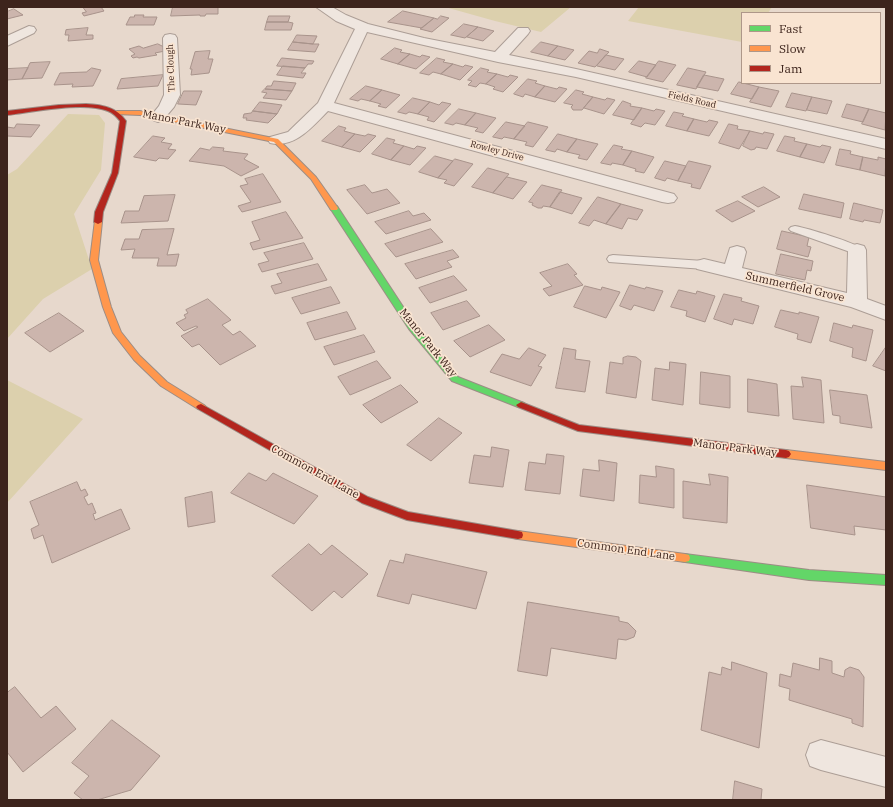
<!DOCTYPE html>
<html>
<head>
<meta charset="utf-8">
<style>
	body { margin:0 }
	#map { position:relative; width:893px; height:807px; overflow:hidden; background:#e7d8cc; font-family:"IBM Plex Serif",serif }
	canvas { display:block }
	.frame { position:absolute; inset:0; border:8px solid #3d241c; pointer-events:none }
	.legend { position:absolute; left:741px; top:12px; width:140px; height:72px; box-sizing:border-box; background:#f9e4d1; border:1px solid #ae9789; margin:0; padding:5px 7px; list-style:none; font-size:12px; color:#3d241c }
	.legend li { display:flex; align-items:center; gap:8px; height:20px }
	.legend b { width:20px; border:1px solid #ae9789 }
</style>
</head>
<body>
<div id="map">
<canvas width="893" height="807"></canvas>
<div class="frame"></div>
<ul class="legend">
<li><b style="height:5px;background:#63d668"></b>Fast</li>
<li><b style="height:5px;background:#ff974d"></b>Slow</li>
<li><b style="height:5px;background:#b3261e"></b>Jam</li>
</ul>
</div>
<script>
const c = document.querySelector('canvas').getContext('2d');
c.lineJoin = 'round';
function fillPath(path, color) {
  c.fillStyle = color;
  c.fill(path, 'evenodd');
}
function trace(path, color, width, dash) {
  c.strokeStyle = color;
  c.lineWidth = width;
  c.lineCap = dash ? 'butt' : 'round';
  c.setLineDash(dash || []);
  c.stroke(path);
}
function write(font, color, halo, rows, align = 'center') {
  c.font = font + ' "IBM Plex Serif",serif';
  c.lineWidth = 3.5;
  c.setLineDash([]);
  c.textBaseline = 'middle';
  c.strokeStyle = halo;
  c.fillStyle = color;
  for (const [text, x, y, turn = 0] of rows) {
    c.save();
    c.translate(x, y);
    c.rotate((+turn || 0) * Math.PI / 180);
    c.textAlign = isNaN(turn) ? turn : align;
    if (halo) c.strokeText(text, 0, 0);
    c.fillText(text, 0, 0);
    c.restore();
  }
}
fillPath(new Path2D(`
	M445,7H571L541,32L495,21Z
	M639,7H772L768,13H742V42L628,21Z
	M68,114L99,115L105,123L101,170L74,214L92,269L43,299L7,339V175L17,169Z
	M7,380L83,419L7,503Z`), '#dcd0ad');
const building = new Path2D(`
	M83,7H101L104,11L84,16L82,13L86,12Z
	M173,7H218V14H206L205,16H200V15L171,16Z
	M14,9L23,15L7,19V12Z
	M403,11L434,18L422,28L388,22Z
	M135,15H144L143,17H157L154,25H126L130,17H134Z
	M269,16H290L288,22H267Z
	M441,16L449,18L432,32L420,29L434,18L437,19Z
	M267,22H288L293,23L291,30H265Z
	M464,24L478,27L465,38L451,35Z
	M478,27L494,31L483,41L467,37Z
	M88,28L86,35H93V39L68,41L69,35H65L66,30Z
	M297,35L317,36L313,44L293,42Z
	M293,42L313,44H319L315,52L288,50Z
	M541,42L558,46L548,56L531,52Z
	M158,44L166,48L163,49L165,51L155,53L157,55L139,58L137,57L133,58L131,56L135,54L129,49L139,46L143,48Z
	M558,46L574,50L565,60L548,56Z
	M395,48L402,50L400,52L410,54L398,64L381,59Z
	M600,49L609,52L595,67L578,63L589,51L597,53Z
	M210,51L208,59H213L209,73L191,75L192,69H190L195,52Z
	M410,54L420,57L422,55L430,57L416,69L398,64Z
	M606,55L624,59L615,70L597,66Z
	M282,58L314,61L312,64H308L305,68L277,66Z
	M437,58L445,60L443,62L453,64L441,74L433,72L429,75L420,73Z
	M639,61L656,65L647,77L629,72Z
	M659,61L676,65L663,82L646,78Z
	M50,62L42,78L22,79L30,63Z
	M453,64L463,67L465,65L473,67L460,80L441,74Z
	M283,66L305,68L301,73H306L303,78L277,75Z
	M28,68L22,79L7,80V69Z
	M92,68L101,70L93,86L72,87L73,84L54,85L60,73L86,72Z
	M481,68L489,70L487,72L497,74L486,84L480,83L476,87L468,85L472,81L468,80Z
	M688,68L706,72L696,89L677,85Z
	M497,74L508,77L510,75L518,77L503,92L493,89L495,87L486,84Z
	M163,75L158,86L117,89L121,79Z
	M704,75L724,79L718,91L697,87Z
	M528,79L537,81L535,83L545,86L535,97L525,94L523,97L514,94Z
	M274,81L296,83L292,91L265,89L267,86H271Z
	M739,82L759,87L752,99L731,94Z
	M366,86L382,90L370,101L361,99L358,101L350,99Z
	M545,86L557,89L559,87L567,89L555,102L535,97Z
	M759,87L779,91L771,107L750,102Z
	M265,89L292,91L286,100L263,98L267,93L262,92Z
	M382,90L400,95L386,108L378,106L381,104L370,101Z
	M576,90L584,92L582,94L593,97L582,110H573L571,107L573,105L564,103Z
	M184,91H202L196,105L178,104Z
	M792,93L812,97L806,111L786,107Z
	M593,97L605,100L607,98L615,100L604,114L584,108Z
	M812,97L832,101L827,114L807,110Z
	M413,98L430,102L418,114L409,112L406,114L398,112Z
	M623,101L631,104L630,106L642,108L634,120L613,115Z
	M260,102L282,105L277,114L253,111Z
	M430,102L439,105L442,102L451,104L434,122L427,120L429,117L418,114Z
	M847,104L869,109L863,122L842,117Z
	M642,108L654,111L656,109L665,111L655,125L645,123L641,127L631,124Z
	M459,109L476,113L465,125L456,123L453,125L445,123Z
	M869,109L886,113L885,130L862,124Z
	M253,111L277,114L268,123L246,120L247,118H243L244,114L251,113Z
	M674,112L684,114L682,116L694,119L687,131L666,126Z
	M476,113L496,118L483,133L475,131L478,128L465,125Z
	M694,119L707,122L709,120L718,122L709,136L687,131Z
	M506,122L525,126L514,139L504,137L502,139L493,137Z
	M528,122L548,127L533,147L525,145L527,142L514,139Z
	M17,124L40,125L31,137L7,136V127L14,128Z
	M729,124L738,126L737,129L750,131L739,149L719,143Z
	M339,126L346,128L344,131L355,134L342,147L322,141Z
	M750,131L763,134L764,132L774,134L767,149L756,147L755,149L751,150L743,146Z
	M355,134L365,136L368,134L376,136L360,152L342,147Z
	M558,134L577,139L567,152L557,149L555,152L546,150Z
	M153,136L165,138L161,142L172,144L168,149L176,150L168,159L159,158L156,161L134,157Z
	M785,136L795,138L794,141L807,144L800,157L777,151Z
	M387,138L395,140L393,143L404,146L391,160L372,154Z
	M577,139L598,144L587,160L578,158L580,155L567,152Z
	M807,144L820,147L822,145L831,147L824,163L800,157Z
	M614,145L623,147L621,149L632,151L623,165L612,163L611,165L601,163Z
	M404,146L414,149L417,146L426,148L410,165L391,160Z
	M213,147L224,148L223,151L248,154L244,159L259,167L241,176L224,166L189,161L200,148L209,150Z
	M840,149L851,151L850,154L863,157L860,170L836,165Z
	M632,151L654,157L644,173L635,171L636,169L623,165Z
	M435,156L453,161L438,178L419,172Z
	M863,157L878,160V157L886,159L885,176L860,170Z
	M455,159L473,164L454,186L444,183L447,180L438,178Z
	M665,161L686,166L678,181L667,178L665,181L655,178Z
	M689,161L711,166L700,189L691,187L692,184L678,181Z
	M488,168L509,174L493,193L472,187Z
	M263,174L281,202L242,212L238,206L251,202L240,186L248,184L245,179Z
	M507,177L527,182L513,199L493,193Z
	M365,185L372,193L387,189L400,203L367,214L347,190Z
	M542,185L562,190L550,207L543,206L542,208H538L532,205L533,203L529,202Z
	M764,187L780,197L758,207L742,197Z
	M560,192L582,198L572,214L550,207Z
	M804,194L844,203L841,218L799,209Z
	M175,195L168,221L121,223L125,211H139L144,196Z
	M598,197L621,204L606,224L594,220L589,226L579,223Z
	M738,201L755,211L732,222L716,211Z
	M854,203L883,210L880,223L864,220L863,222L850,219Z
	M621,204L643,210L637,220L628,218L622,229L606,224Z
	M409,211L413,216L424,213L431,220L386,234L375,222Z
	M286,212L303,238L253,250L250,243L260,240L252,222Z
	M174,229L167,255L179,254L176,266H157L159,258H132L135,249L121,250L125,239H139L142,230Z
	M431,229L443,242L396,257L385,244Z
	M782,231L809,237L807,246L811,247L808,257L777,249Z
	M304,243L313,259L262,272L258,264L269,261L264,253Z
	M453,250L459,257L447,261L452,267L416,279L405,264Z
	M781,254L813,261L811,271L807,270L805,280L776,274Z
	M318,264L327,280L275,294L271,286L282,283L277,274Z
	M568,264L577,274L574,275L583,285L549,296L543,289L552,286L540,273Z
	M454,276L467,290L430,303L419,288Z
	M630,285L645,289L646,287L663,291L654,311L634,305L631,310L620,306Z
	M585,286L601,290L602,287L620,292L606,318L574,307Z
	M331,287L340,303L301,314L292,298Z
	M679,290L696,294L697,291L715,296L705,322L686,316L687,311L671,307Z
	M724,294L742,298L741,301L759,306L753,324L734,319L732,325L714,319Z
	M208,299L231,320L222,325L233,335L240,331L256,346L220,365L199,344L192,347L181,336L198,327L196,326L184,331L176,323L186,318L184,315L188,313L186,310Z
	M467,301L480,316L443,330L431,313Z
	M781,310L799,314V312L819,317L811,343L797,339L798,334L775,327Z
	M347,312L356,329L315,340L307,323Z
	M59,313L84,331L50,352L25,333Z
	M834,323L852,328L853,325L873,330L866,361L852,357L853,348L830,341Z
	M489,325L505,340L470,357L454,341Z
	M364,335L375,352L334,365L324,347Z
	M886,347V371L873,366Z
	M529,348L546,355L538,366L542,367L531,386L490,372L502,354L519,359Z
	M564,348L576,350L575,359L590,361L585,392L556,388Z
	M628,356L636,357L641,361L636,398L606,393L610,362L623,364V358Z
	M377,361L391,378L350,395L338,377Z
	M670,362L686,364L683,405L652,400L655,368L669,370Z
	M701,372L730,376V408L700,404Z
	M802,377L821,380L824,423L793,419L791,386L803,387Z
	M748,379L777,384L779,416L748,412Z
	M401,385L418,402L381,423L363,405Z
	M830,390L867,395L872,428L840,423V416L833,415Z
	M439,418L462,433L431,461L407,445Z
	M492,447L509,450L503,487L469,483L474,455L490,457Z
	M547,454L564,456L560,494L525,490L529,462L545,464Z
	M599,460L617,463L614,501L580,496L583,469L599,471Z
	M656,466L674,469V508L639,503L640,475L656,477Z
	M249,473L266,481L273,473L318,496L294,524L231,493Z
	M709,474L728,477L727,523L683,518V481L710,485Z
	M77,482L81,491L85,489L88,495L84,497L88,505L92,503L96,513L93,514L95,520L121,509L130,529L52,563L43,535L34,539L31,529L39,525L30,502Z
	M807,485L886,497V530L854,526L855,535L811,528Z
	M212,492L215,522L188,527L185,498Z
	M309,544L321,555L332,545L368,574L342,598L334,591L312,611L272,576Z
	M406,554L487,572L476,609L412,594L409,604L377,596L390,560L403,563Z
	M528,602L619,617V621L628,623L636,631L634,637L626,640L618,639L616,659L551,648L547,676L518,671Z
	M820,658L832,661V673L844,677L845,670L850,667L859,670L864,677L863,727L852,723V719L789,700L790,689L779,686L780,674L791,677L793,663L819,670Z
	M732,662L767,673L759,748L701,730L709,672L721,675L722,667L731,670Z
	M15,687L41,718L56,706L76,729L23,772L7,752V693Z
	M112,720L160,756L131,790L97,800H83L74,793L89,776L72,763Z
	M735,781L762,789L761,800H733Z`);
fillPath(building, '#ccb5ad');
trace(building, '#a8938b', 1);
const lane = new Path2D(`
	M795,226C806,228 858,243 863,250L861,253H853L791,231L789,229L791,227Z
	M613,255L704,261L708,262L710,265L708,268L704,269L609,262L607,259L609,256Z`);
const street = new Path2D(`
	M316,7H332L346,15L368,24L424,38L495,52L518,28H528L530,31L528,34L509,55L576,69L886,139V149L576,77L498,62L367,32L334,103L674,194L677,198L674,202L668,203L662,202L328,111C313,126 295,149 270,143L268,140L270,137L288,132L318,103L355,29L336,21Z
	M29,26L34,27L36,30L34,33L7,46V36Z
	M170,34L175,35L177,38L180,95L174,107L163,120L158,122L153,120L150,117L159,106L164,95L163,38L165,35Z
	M857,244L864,246L866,250L867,299L886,306V320L851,307L697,269L695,265L697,261L704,259L725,264L730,248L737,246L744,248L746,252L742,268L847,293L848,250L850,246Z
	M821,740L886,757V787L821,770L810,766L806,755L810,744Z`);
const fast = new Path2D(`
	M331,206H337L415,325L458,377L524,403L526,405L524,407H518L452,381L409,329L330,208Z
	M685,554L809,570L886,575V585L809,580L685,562L681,561L680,558L681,555Z`);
const slow = new Path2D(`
	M117,111H140L278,139L316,177L338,208L337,210H331L311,179L274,142L140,115L115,114L114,113Z
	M95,220H101L102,222L98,260L111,307L121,332L140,356L167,382L204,405L206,407L204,409H198L161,386L134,360L113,333L103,307L90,260Z
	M786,450L886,462V470L786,458L783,457L781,454L783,451Z
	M518,531L685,554L689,555L690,558L689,561L685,562L518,539L514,538L513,535L514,532Z`);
const jam = new Path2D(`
	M86,104C103,105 116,107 126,121L118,173L103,212L102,222L98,224L94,222L95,212L112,173L120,121C117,117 113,113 108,111C84,101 33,112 7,115V111L59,105Z
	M521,402L579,425L786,450L789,451L791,454L789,457L786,458L578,431L518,407L516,405Z
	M201,404L368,497L408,512L518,531L522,532L523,535L522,538L518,539L407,520L362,503L198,409L196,407L198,405Z`);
trace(lane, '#ac9e96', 2);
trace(street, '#ac9e96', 2);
trace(fast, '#9c8d85', 2);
trace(slow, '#9c8d85', 2);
trace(jam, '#9c8d85', 2);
fillPath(lane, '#efe6df');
fillPath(street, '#efe6df');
fillPath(fast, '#63d668');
fillPath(slow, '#ff974d');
fillPath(jam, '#b3261e');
write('9px', '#3d241c', '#f9e4d1', [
	["The Clough",171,68,-92],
	["Fields Road",692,100,13],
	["Rowley Drive",497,151,15]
]);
write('11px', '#3d241c', '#f9e4d1', [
	["Manor Park Way",184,122,11],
	["Summerfield Grove",795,287,13],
	["Manor Park Way",428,343,51],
	["Manor Park Way",735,448,7],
	["Common End Lane",315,472,29],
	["Common End Lane",626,550,8]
]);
</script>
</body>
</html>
